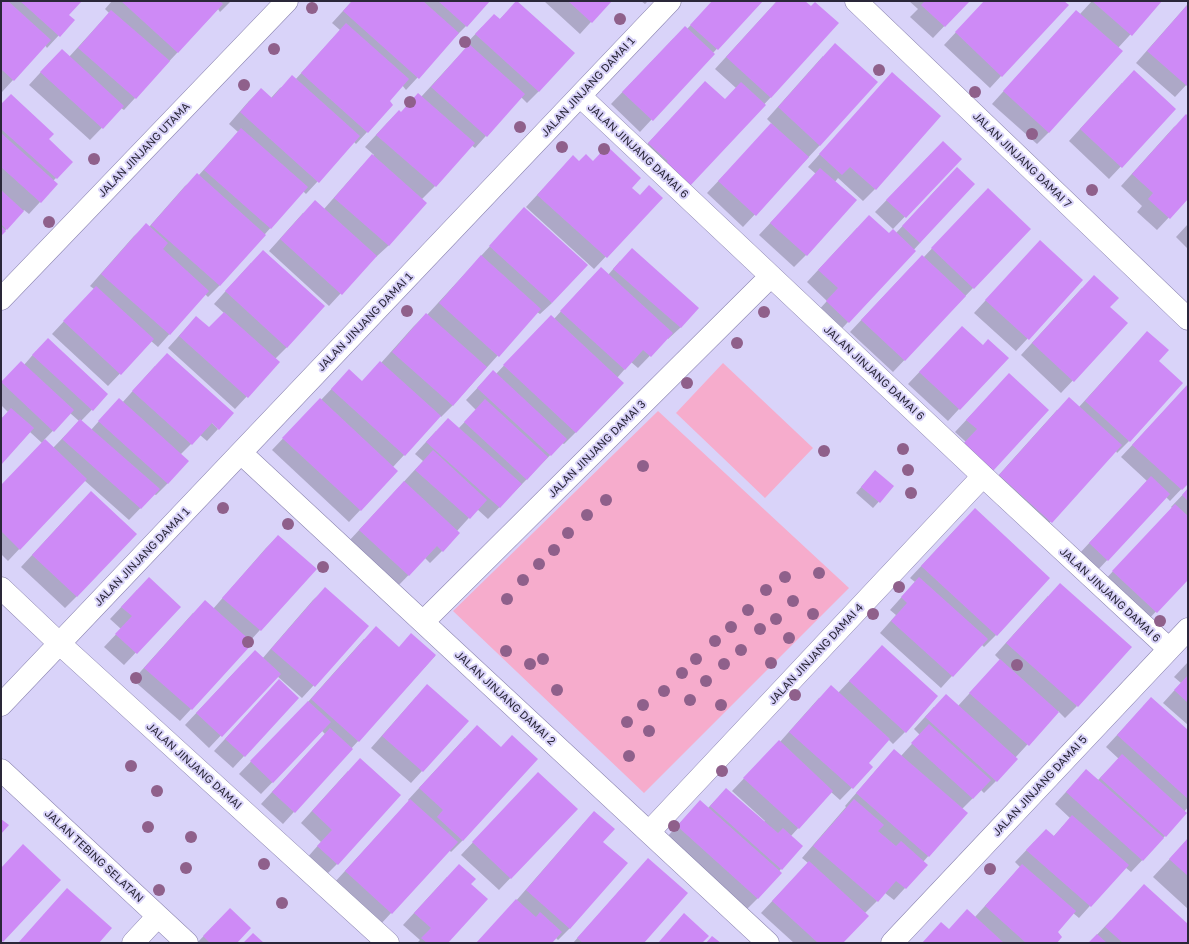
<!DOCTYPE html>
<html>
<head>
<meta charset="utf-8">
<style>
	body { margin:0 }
	#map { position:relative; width:1189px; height:944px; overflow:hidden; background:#d9d3f9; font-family:"Golos Text",sans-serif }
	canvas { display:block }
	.frame { position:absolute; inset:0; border:2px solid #2a2739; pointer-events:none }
</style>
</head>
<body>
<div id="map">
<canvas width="1189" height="944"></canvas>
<div class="frame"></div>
</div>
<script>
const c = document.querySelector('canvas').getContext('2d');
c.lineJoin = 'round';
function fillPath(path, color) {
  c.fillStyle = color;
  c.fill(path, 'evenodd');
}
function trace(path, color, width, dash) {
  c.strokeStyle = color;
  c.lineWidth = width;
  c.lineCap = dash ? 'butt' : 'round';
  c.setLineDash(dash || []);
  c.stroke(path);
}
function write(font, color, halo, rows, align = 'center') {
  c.font = font + ' "Golos Text",sans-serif';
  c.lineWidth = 4;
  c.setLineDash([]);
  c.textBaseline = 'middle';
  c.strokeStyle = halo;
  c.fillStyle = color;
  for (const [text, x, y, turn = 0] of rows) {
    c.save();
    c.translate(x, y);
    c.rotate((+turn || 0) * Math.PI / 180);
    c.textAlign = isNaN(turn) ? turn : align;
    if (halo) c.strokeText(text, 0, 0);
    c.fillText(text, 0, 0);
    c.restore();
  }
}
fillPath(new Path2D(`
	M723,363L813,448L765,498L676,413Z
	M658,411L849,588L644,793L453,611Z`), '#f6accc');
fillPath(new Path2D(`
	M1,1H81L68,15L73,20L47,48L45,45L2,92Z
	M112,1H231L220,12L218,9L135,98L124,110L121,108L90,140L29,85L50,62L69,57L109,13L105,9Z
	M352,1H489L466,26L454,38L406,90L402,85L388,101L367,132L356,144L354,142L306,194L303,191L220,285L208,297L205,294L158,347L151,341L108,386L52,334L94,289L90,286L134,236L146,225L149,227L185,186L198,176L238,132L229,124L249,101L261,89L271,98L280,88L295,80L340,30L332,23Z
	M544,1H610L580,34Z
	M641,1H648L645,4Z
	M713,1H761L640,132L611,104L673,39L687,29Z
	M777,1H804L771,97L688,186L637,155L694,94L725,100L736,88L715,69Z
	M909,1H968L933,38L910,17L918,9Z
	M985,1H1066L1001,76L990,88L944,45Z
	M1092,1H1161L1118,48L1049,132L1037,144L992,104L1065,23L1080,14Z
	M517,2L539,91L527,103L521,97L475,148L471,145L435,186L422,199L426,203L388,246L376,257L375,256L329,306L269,251L303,213L324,209L361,167L374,155L365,147L387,123L399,111L401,113L421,97L466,48L464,46L482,27L499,20Z
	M1188,4V83L1175,97L1136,63Z
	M823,56L820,145L743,227L707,193L772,124L767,119Z
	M892,74L875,189L863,201L838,178L835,182L806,255L794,267L759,235L816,174L808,167Z
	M1122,83L1175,109L1109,179L1069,141Z
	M1,105L47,139L72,162L53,181L40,202L29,214L24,210L1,235Z
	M1188,117V197L1157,230L1137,212L1142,206L1121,186L1174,127Z
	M931,154L960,159L893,229L875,212Z
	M573,156L579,162H593L631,188L640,196L661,198L594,269L526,207Z
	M945,180L920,243L837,334L815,314L827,301L807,282L857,228L889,234L896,233Z
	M976,201L973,288L893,372L850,332L910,268L923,258Z
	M513,221L552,303L540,314L537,312L453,405L441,417L440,416L393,467L397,471L349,522L272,450L309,411L321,400L338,382H362L381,363L414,326L426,314L427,315Z
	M1188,224V249L1176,237Z
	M1040,241L1082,280L1016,351L974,313Z
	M620,261L698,308L680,328L668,339L667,338L638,368L631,362L617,378L622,383L575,433L564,444L562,443L488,519L477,509L457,531L442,551L430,563L425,558L397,587L348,542L423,461L415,454L436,431L458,429L476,410L466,400L482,383L496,374L539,328L554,319L589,280L608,275Z
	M251,263L287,347L275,359L279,362L235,409L168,348L196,317L209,328L224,313L214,304Z
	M1082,288L1109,307L1126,324L1061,393L1021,355Z
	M962,327L959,409L948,421L908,384Z
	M1136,344L1157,362L1129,441L1117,453L1116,451L1039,534L988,487L1057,410L1079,407Z
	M36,351L107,394L81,421L91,430L107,412L122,403L155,366L218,429L207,441L200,435L180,455L187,462L167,484L156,495L154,494L129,520L84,480L8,561L1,554V486L42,443L30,432L1,463V419L8,412L1,405V383L21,362L24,365ZM70,413L79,421L53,448L44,440Z
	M1188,385V482L1170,501L1166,497L1096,572L1078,555L1147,481L1121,457Z
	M998,386L1048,410L966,442L955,432Z
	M875,471L893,486L873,508L856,493Z
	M1188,489V578L1144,624L1101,584L1172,508L1171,507Z
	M79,504L77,596L65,608L21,567Z
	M963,521L996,635L984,647L981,644L941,688L880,633L896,615L890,610L915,582L910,578Z
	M278,536L315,569L250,641L252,643L180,721L133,680L193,613L213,609L266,548Z
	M325,589L368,626L302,698L277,676L209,748L185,725L243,663L262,659L313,600Z
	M137,590L179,607L124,665L104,647L121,629L110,619Z
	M1048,596L1077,706L1065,718L1058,711L1015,758L1016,759L996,781L984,793L981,790L962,809L966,813L923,862L926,865L894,900L885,893L865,913L842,943H794L761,913L808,863L802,858L846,807L845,806L883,762L894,750L901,756L920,735L914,729L934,707L958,706L1000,660L995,655Z
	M364,639L435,656L283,824L261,804L325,734L322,731L261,794L239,774L307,703Z
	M882,646L905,732L893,744L888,739L867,763L872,767L840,800L831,792L791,836L781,869L758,898L746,910L666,838L700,801L708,808L726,789L764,822L765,821L732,791L767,754L779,743L819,698L838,693Z
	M1188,662V725L1163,703L1181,683L1174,677Z
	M267,693L244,756L233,768L214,751Z
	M416,697L422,771L411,783L371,748Z
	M1151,698L1188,731V807L1165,836L1131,872L1125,867L1079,918L1073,913L1056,932V943H922L975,917L1020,867L1015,862L1034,842L1053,837L1070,818L1055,804L1086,770L1098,780L1119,759L1106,747Z
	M465,738L463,840L451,852L449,850L380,925L334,883L409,801L408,800Z
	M348,771L337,864L325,876L306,859L321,842L301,823Z
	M527,785L576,809L499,890L461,855Z
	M594,812L602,842L570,928L558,940L556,938L551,943H477L515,902L583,824Z
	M1188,839V909L1153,877Z
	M648,859L643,943H573L637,871Z
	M447,877L469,884L447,943H417L420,940L403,925Z
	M1111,920L1188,925V943H1089Z
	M218,921L236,943H197Z`), '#0003');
fillPath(new Path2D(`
	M1,1H8L51,40L14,81L1,69Z
	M20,1H82L69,15L75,20L60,37Z
	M121,1H220L223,4L178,53Z
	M352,1H423L459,33L419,79L343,11Z
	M438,1H490L467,27Z
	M516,1H517L575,53L539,92L475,34L494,14L500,19Z
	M568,1H612L592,23Z
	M712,1H763L718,50L690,25Z
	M777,1H805L811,6L815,2L839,23L771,98L726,57Z
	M925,1H970L945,27L921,5Z
	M984,1H1064L1069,5L1002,77L955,32Z
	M1092,1H1162L1132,36Z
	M1188,4V85L1187,86L1147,51Z
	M111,10L170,61L136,99L78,48Z
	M1076,10L1123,51L1049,133L1003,91Z
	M346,23L409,79L390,101L393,105L368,133L301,73Z
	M685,26L715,54L653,121L622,92Z
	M835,43L878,82L820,146L778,107Z
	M469,44L525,94L487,137L431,87Z
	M62,49L124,106L103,129L40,72Z
	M1134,70L1176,109L1122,168L1080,129Z
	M892,72L941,116L876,190L850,167L842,175L819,154Z
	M292,75L360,136L319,183L240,112L261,88L272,98Z
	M705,81L725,99L741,82L766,105L689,187L664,164L668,161L648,143Z
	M418,93L475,143L436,187L376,135L399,110L401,112Z
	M11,94L54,134L49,139L73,162L57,179L1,129V104Z
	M1186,114L1188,116V199L1170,219L1148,199L1153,193L1132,174Z
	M771,123L809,157L756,216L718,181Z
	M241,128L308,187L271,229L204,170Z
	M1,133L58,184L41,203L1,167Z
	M943,141L962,159L906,218L886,200Z
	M607,146L641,178L632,188L640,195L649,185L663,198L607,258L537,195L573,155L579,161L586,154L593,161Z
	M372,154L427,203L389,246L334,198Z
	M957,167L975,184L920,243L902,226Z
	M820,168L857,200L807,256L770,223Z
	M197,173L266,235L220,286L151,225Z
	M988,188L1031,229L974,289L931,248Z
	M1,190L24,211L7,230L1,224Z
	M315,200L377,256L342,295L280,239Z
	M524,207L588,265L552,303L489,246Z
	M869,215L889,233L893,229L916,251L849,323L826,301L838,288L818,270Z
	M146,223L168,243L163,249L209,291L170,335L101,274Z
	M1,226L6,231L1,236Z
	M1040,240L1083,280L1029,340L985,300Z
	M632,248L699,308L681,328L613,269Z
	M263,250L325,306L287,348L225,291Z
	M481,255L541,309L499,357L439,303Z
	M922,255L966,296L905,361L861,320Z
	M601,267L673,333L651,357L643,350L625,370L560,311Z
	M1094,275L1119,298L1110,307L1128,323L1074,382L1032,343Z
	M96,286L154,339L121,375L63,321Z
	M224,312L280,362L248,398L179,336L196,316L209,327Z
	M426,313L487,367L453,406L392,352Z
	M551,315L624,383L576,433L503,365Z
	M962,326L983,345L988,339L1009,358L960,410L919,372Z
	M1147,331L1169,350L1159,361L1183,383L1130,442L1085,401Z
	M48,338L108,394L93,411L32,355Z
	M167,353L234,413L219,430L212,423L192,445L132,391Z
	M21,361L74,410L54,432L1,382Z
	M380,361L441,416L405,456L331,389L349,369L362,381Z
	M493,370L567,439L551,456L477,388Z
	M1009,373L1049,410L993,471L963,444L977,429L966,420Z
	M1188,384V484L1182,490L1132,445Z
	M1069,397L1122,445L1052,523L999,475Z
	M119,398L189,461L168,484L98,421Z
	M320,398L398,471L361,511L282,438Z
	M485,399L548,457L527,480L464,422Z
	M11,408L34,428L1,465V419Z
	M448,418L522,484L500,508L426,442Z
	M80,419L160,489L141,509L62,439Z
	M45,439L87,479L20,550L1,531V485Z
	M433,450L487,500L470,519L415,470Z
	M875,470L894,486L880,503L861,487Z
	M1151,476L1170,494L1108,561L1089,543Z
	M404,481L460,533L443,552L437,546L409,576L359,530Z
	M1188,488V501L1182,495Z
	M91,491L137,534L77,597L32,555Z
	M1175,504L1188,516V580L1157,613L1112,571Z
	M975,508L1050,578L997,636L921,566Z
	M278,535L317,569L261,631L222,598Z
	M149,577L181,607L137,654L115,634L132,616L121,607Z
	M919,577L988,639L953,677L891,621L907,603L901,597Z
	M1060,583L1132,647L1078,707L1006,643Z
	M325,587L369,626L315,687L271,649Z
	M205,600L253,643L192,710L144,668Z
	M376,626L399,647L411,633L436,655L359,742L311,699Z
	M882,645L938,696L906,733L849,681Z
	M255,650L281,674L222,737L196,713Z
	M1000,659L1059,712L1029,746L969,693Z
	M1188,675V703L1174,690Z
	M279,679L299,698L245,757L225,739Z
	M427,684L469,721L423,772L382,736Z
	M831,685L890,739L869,763L873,767L853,789L789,732Z
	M946,694L1018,759L997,782L925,717Z
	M1151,697L1188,730V799L1117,735Z
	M308,701L331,722L273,783L250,761Z
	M929,724L991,780L973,799L911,743Z
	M477,725L501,747L512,735L538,759L463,841L437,817L443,810L419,788Z
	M330,728L353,749L295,813L272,792Z
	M779,740L833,791L799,829L743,778Z
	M894,749L968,813L929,857L856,793Z
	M1122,754L1187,813L1166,837L1100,778Z
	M360,758L401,795L338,865L317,846L332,830L312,811Z
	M1086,769L1164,838L1143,861L1066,792Z
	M538,772L578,809L511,879L472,842Z
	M726,788L778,833L783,828L803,846L782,870L710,806Z
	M410,799L458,842L392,914L345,871Z
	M854,799L884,825L878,831L896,846L901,841L928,865L906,889L896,881L878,902L813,846Z
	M700,800L782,873L758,899L677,826Z
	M594,811L615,829L603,842L628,863L570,929L526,890Z
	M1072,815L1129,865L1091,907L1026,850L1046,829L1054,836Z
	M1,819L9,825L1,834Z
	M1188,838V876L1169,859Z
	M23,844L61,880L3,942L1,940V868Z
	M648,858L688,893L644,943H583L577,938Z
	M809,861L869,916L843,943H818L772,901Z
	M459,864L476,879L471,884L488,899L448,943H427L421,938L431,928L414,913Z
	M1022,864L1076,911L1058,932L1062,937L1057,943H1026L985,906Z
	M1144,884L1188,924V943H1123L1105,927Z
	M67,888L112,928L99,943H18Z
	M516,899L536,917L540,912L562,932L552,943H476Z
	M230,908L251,928L237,943H210L203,936Z
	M967,909L1004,943H922L941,922L949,929Z
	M684,913L709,936L702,943H658Z
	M253,933L264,943H243Z
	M1097,934L1107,943H1088Z
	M712,936L721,943H706Z`), '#ce8af6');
const minor = new Path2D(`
	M856,1L1188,319
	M580,96L983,476L1169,649
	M1,299L287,1
	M241,453L768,943
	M1,588L60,644L388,943
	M423,622L771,276
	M1,705L670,1
	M1,770L187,943
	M649,832L983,476
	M133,943L158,916
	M892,943L1188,629`);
trace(minor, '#8b84b0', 23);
trace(minor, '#fff', 22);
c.fillStyle = '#8f608b';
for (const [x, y] of [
	[312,8],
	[620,19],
	[465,42],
	[274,49],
	[879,70],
	[244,85],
	[975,92],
	[410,102],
	[520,127],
	[1032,134],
	[562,147],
	[604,149],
	[94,159],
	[1092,190],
	[49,222],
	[407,311],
	[764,312],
	[737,343],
	[687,383],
	[903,449],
	[824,451],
	[643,466],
	[908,470],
	[911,493],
	[606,500],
	[223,508],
	[587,515],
	[288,524],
	[568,533],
	[554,550],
	[539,564],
	[323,567],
	[819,573],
	[785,577],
	[523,580],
	[899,587],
	[766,590],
	[507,599],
	[793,601],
	[748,610],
	[813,614],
	[873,614],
	[776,619],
	[1160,621],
	[731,627],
	[760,629],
	[789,638],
	[715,641],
	[248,642],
	[741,650],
	[506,651],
	[543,659],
	[696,659],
	[771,663],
	[530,664],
	[724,664],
	[1017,665],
	[682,673],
	[136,678],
	[706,681],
	[557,690],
	[664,691],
	[795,695],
	[690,700],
	[643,705],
	[721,705],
	[627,722],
	[649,731],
	[629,756],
	[131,766],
	[722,771],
	[157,791],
	[674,826],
	[148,827],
	[191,837],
	[264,864],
	[186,868],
	[990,869],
	[159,890],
	[282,903]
]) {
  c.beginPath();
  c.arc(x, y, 6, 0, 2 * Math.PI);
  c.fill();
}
write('11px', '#2a2739', '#d9d3f9', [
	["JALAN JINJANG DAMAI 1",588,87,-47],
	["JALAN JINJANG UTAMA",144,150,-46],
	["JALAN JINJANG DAMAI 6",638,151,43],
	["JALAN JINJANG DAMAI 7",1022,160,44],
	["JALAN JINJANG DAMAI 1",365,322,-46],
	["JALAN JINJANG DAMAI 6",874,373,43],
	["JALAN JINJANG DAMAI 3",597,449,-45],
	["JALAN JINJANG DAMAI 1",142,557,-46],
	["JALAN JINJANG DAMAI 6",1110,595,43],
	["JALAN JINJANG DAMAI 4",816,654,-47],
	["JALAN JINJANG DAMAI 2",505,698,43],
	["JALAN JINJANG DAMAI",194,766,42],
	["JALAN JINJANG DAMAI 5",1040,786,-47],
	["JALAN TEBING SELATAN",94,856,43]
]);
</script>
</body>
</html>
